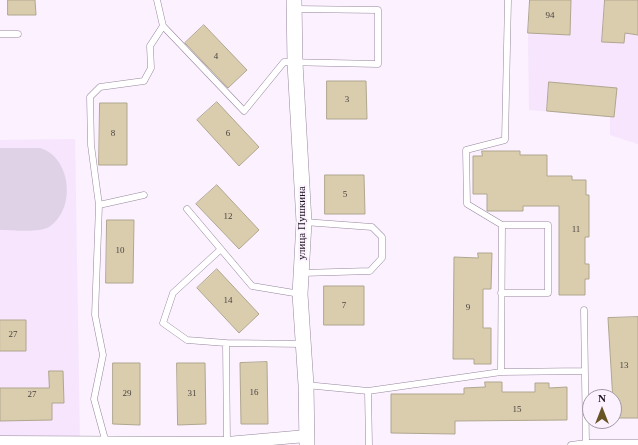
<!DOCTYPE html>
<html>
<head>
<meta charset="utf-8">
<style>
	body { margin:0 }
	#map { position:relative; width:638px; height:445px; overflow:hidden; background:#fbf1ff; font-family:Georgia,serif }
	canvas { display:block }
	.north { position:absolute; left:582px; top:389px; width:40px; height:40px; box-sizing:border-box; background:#fbf1ff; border:1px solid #a199a4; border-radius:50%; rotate:0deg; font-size:11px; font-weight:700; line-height:16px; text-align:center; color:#1a141c }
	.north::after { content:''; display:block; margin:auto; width:14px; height:18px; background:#685523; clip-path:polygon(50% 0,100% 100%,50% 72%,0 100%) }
</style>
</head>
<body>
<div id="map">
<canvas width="638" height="445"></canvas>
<div class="north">N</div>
</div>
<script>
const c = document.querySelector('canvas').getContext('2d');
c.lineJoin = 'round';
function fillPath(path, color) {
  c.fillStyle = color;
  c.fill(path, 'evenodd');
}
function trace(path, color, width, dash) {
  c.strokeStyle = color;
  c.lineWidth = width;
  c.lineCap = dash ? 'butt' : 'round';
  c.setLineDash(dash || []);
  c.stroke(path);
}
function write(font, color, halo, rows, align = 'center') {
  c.font = font + ' Georgia,serif';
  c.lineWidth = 3.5;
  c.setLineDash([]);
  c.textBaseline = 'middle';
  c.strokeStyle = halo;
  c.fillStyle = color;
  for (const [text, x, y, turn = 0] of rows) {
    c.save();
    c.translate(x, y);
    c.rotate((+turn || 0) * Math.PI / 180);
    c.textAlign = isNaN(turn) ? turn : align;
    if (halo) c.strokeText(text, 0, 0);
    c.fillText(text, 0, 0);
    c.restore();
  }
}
fillPath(new Path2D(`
	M530,0H638V144L610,135V117L529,110L528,33Z
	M75,139L80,445H0V140Z`), '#f6e5fd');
fillPath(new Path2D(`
	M40,148C71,157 77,209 49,227C39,233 13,230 0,230V148Z`), '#e0d2e6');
const building = new Path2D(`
	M8,0H35L36,15H8Z
	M530,0H571L570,35L528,33Z
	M605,0H638V35L625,33L624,43L602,42Z
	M204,25L247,70L228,88L185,43Z
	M327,81H366L367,119H327Z
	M549,82L617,88L614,117L547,111Z
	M217,102L259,147L239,166L197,120Z
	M100,103H127V165H99Z
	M482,151H520V155H547V176H572V180H586V195H589V237H585V264H589V279H585V295H559V206H523V211H487V194H473V156H482Z
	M325,175H364L365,214H325Z
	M217,185L259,230L239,249L196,204Z
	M107,220H134L133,283H106Z
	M478,253H492L491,289H483V328H491V364H474V359H453L454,257L478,258Z
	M217,269L259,314L239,333L197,288Z
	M324,286H364V325H324Z
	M638,317V418H614L608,318Z
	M0,320H26V351H0Z
	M267,362L268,424H241L240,363Z
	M113,363H140V425L113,424Z
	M177,363H205L206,424L178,425Z
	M49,371H63L64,403H52V420L0,421V388H49Z
	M485,382H502V392H535V383H549V388L567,387V420L455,421V434L391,433V394H464V388L485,387Z`);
fillPath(building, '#dacdae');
trace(building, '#b0a68e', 1);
const service = new Path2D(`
	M157,0L163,26L244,111L284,62L378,64V10L295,9
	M0,34H18
	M99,205L91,145L90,97L100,87L144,81L151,68L150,46L163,26
	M187,209L252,286L300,294
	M221,249L173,293L163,323L187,340L226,343L227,443
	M302,273L370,271L382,258V237L372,227L304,222
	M501,293H548V225H502L467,204L466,150L505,140L508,0
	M584,310L586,443
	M226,343L304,344
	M501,372L502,225
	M306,385L368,391L501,372L585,371
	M368,391L369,445
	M106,443L94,399L103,355L95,315L99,205L144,195
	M571,445L586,443H638`);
const minor = new Path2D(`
	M0,442L227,443L306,436`);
const tertiary = new Path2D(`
	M294,0L295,63L304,222L300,294L306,385L307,445`);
trace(service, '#96879c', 7);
trace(minor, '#96879c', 13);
trace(tertiary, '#96879c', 16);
trace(service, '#fff', 6);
trace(minor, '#fff', 12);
trace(tertiary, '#fff', 15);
write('9px', '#4a4240', null, [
	["94",550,16],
	["4",216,57],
	["3",347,100],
	["8",113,134],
	["6",228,134],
	["5",345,195],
	["12",228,217],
	["11",576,230],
	["10",120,251],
	["14",228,301],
	["7",344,306],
	["9",468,308],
	["27",13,335],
	["13",624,366],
	["16",254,393],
	["29",127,394],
	["31",192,394],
	["27",32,395],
	["15",517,410]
]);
write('11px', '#1a141c', '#fbf1ff', [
	["улица Пушкина",302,223,-90]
]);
</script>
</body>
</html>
